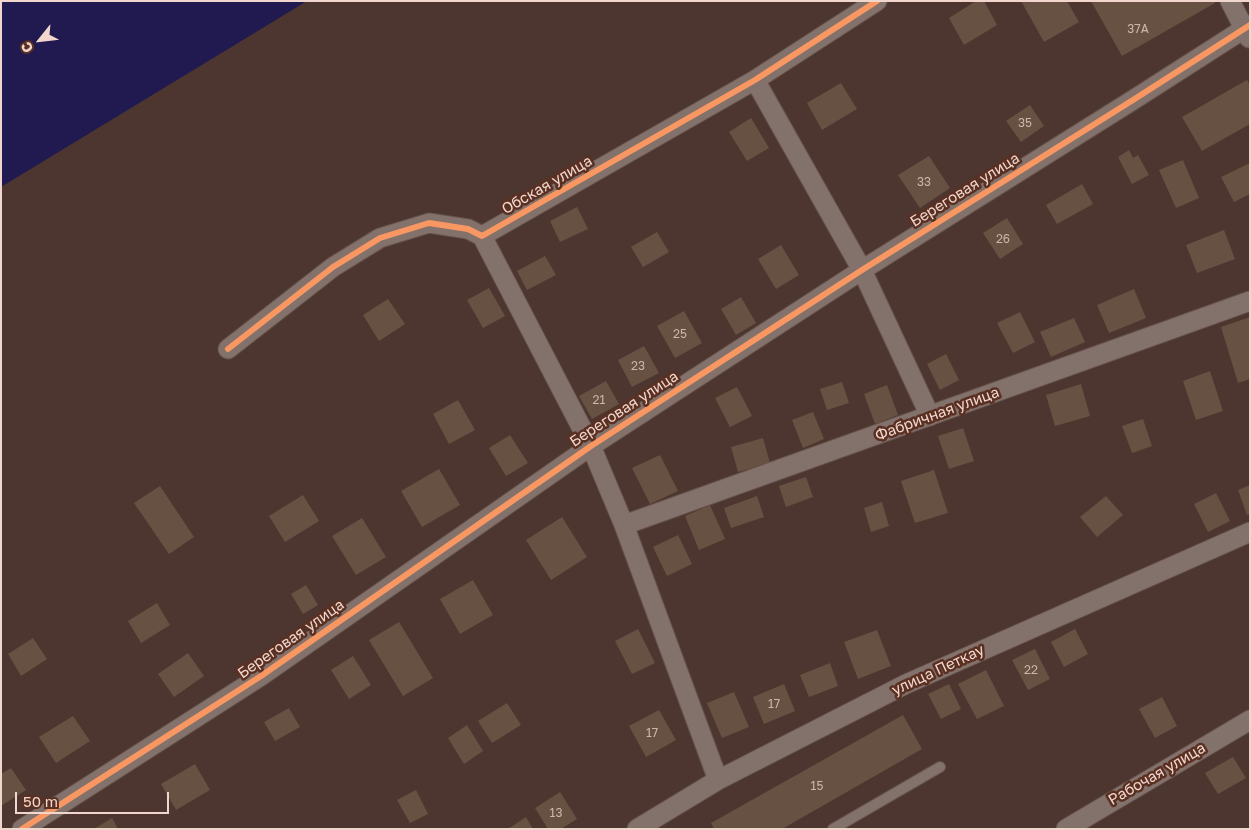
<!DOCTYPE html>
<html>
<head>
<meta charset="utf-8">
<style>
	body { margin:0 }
	#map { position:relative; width:1251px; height:830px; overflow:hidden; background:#4d362f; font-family:"Golos Text",sans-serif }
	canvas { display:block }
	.frame { position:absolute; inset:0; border:2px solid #f1d6cd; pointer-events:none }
	.north { position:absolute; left:15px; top:15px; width:50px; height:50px; -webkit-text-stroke:4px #5a3022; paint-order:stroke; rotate:241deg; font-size:14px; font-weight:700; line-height:20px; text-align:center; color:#f1d6cd }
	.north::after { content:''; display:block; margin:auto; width:18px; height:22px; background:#f1d6cd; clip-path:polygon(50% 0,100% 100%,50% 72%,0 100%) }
	.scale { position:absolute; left:15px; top:792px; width:154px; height:22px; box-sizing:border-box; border:2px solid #f1d6cd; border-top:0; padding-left:6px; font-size:15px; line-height:18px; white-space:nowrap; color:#f1d6cd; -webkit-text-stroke:4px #5a3022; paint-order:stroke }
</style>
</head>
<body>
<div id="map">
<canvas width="1251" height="830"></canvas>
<div class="frame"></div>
<div class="north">С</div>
<div class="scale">50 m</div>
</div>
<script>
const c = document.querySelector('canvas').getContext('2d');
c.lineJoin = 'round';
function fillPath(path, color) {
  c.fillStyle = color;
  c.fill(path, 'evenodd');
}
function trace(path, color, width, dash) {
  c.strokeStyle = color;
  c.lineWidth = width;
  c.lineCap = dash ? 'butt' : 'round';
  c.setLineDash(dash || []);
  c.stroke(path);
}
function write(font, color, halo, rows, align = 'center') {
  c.font = font + ' "Golos Text",sans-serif';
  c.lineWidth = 5;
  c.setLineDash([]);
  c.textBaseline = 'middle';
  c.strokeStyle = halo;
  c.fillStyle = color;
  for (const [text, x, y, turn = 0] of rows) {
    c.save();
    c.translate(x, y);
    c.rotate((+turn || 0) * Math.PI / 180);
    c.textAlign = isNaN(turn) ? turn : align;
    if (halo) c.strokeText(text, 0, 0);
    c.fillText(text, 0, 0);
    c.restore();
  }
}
fillPath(new Path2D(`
	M1,1H307L1,187Z`), '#201a51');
fillPath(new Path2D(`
	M976,1H984L997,25L964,45L949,18Z
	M1021,1H1067L1079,22L1044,42Z
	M1091,1H1215V3L1122,56Z
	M1247,80L1250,85V124L1202,151L1182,117Z
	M841,83L857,109L822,130L807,103Z
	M1030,105L1044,126L1021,142L1006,121Z
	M751,118L769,148L747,161L729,132Z
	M1129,150L1133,158L1138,155L1149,175L1132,184L1118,157Z
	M929,156L950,188L920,208L898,175Z
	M1183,160L1199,198L1176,208L1159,170Z
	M1250,163V194L1234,202L1221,177Z
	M1082,184L1093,204L1057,224L1046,205Z
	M577,207L588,229L560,242L550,221Z
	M1007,218L1023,244L1000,259L983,233Z
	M1224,230L1235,259L1197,273L1186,245Z
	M657,232L669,252L643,267L631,247Z
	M781,245L799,275L776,289L758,259Z
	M545,256L556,275L527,290L517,271Z
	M489,288L505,316L483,328L467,300Z
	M1134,289L1146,318L1109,333L1097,305Z
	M741,297L756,323L736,335L721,309Z
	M388,299L405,324L379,341L363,315Z
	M684,311L702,343L675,358L657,326Z
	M1020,312L1035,342L1013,353L997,323Z
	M1250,317V379L1238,383L1221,327Z
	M1074,318L1085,342L1051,357L1040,332Z
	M644,346L659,373L632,387L618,360Z
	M946,354L959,380L940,390L927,364Z
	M1210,371L1223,411L1196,420L1183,381Z
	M606,381L619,404L592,419L579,396Z
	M842,382L849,403L827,410L820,389Z
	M1081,384L1090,416L1055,426L1046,395Z
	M887,385L898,415L875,424L864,394Z
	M737,387L752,416L730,427L715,398Z
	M458,400L475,430L449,444L433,414Z
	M813,412L824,439L803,448L792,420Z
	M1143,419L1152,446L1132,453L1122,426Z
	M963,428L974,461L949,469L938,436Z
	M510,435L528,463L506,476L489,448Z
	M763,438L770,463L738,472L731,447Z
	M660,455L678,491L650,504L632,468Z
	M439,469L460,505L422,527L401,491Z
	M934,470L948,513L915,523L901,481Z
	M806,477L813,497L786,507L779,486Z
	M1250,485V514L1247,515L1238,490Z
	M160,486L194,537L169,554L134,503Z
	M1216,493L1230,521L1208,532L1194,504Z
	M303,495L319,521L285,542L269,516Z
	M757,496L764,517L731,528L724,508Z
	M1106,496L1123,515L1097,537L1080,517Z
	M882,502L889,526L871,532L864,508Z
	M710,505L725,539L699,550L685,516Z
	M562,517L587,557L551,580L526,540Z
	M362,518L386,557L356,575L332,536Z
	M678,535L692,564L667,576L653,547Z
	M473,580L493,615L460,634L440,599Z
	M306,585L318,605L303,614L291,594Z
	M157,603L170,625L141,643L128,621Z
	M399,622L433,678L403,696L369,640Z
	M638,629L655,663L632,674L615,641Z
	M1075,629L1088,654L1064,667L1051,642Z
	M877,630L891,666L858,679L844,642Z
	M33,638L47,659L21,676L8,654Z
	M1035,649L1050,679L1028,690L1012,660Z
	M188,653L204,676L174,697L158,674Z
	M353,656L371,685L349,699L331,670Z
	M830,663L838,686L809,697L800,675Z
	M986,670L1004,706L977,719L958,684Z
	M784,684L795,711L764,724L753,697Z
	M949,684L961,709L941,719L928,694Z
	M734,692L749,727L722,738L707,703Z
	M1162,697L1177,726L1155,738L1139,709Z
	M507,703L521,725L492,743L478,721Z
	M289,708L300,727L275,741L264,722Z
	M659,710L676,740L646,757L629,726Z
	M903,715L922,749L782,829H714L711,823Z
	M73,716L90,741L56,763L39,737Z
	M467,725L483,751L464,764L448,738Z
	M1233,757L1246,778L1218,794L1205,773Z
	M195,764L210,790L176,810L161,784Z
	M11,768L26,790L1,806V774Z
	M416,790L428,814L410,823L397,800Z
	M560,792L577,819L561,829H548L535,808Z
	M526,817L533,829H508Z
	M112,818L118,829H94Z`), '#675142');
const lane = new Path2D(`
	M833,829L940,767`);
const street = new Path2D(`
	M1230,1L1249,38
	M755,80L862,270L930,416
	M482,236L591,446L624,525L718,780
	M228,349L333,267L380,238L429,223L468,229L482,236L755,80L877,1
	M624,525L1250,301
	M22,829L261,676L591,446L862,270L1133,100L1250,25
	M637,829L718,780L906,684L1250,532
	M1066,829L1250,720`);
trace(lane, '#67534c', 12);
trace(street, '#67534c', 21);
trace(lane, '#83716b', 10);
trace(street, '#83716b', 19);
trace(new Path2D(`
	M228,349L333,267L380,238L429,223L468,229L482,236L755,80L877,1
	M22,829L261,676L591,446L862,270L1133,100L1250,25`), '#f99763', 6);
write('12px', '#ceb5aa', null, [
	["37А",1138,29],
	["35",1025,123],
	["33",924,182],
	["26",1003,239],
	["25",680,334],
	["23",638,366],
	["21",599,400],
	["22",1031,670],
	["17",774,704],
	["17",652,733],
	["15",817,786],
	["13",556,813]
]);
write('15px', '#f1d6cd', '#5a3022', [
	["Обская улица",547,185,-30],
	["Береговая улица",965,190,-32],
	["Береговая улица",624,409,-33],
	["Фабричная улица",937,414,-20],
	["Береговая улица",291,639,-35],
	["улица Петкау",938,670,-25],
	["Рабочая улица",1157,774,-30]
]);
</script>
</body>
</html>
